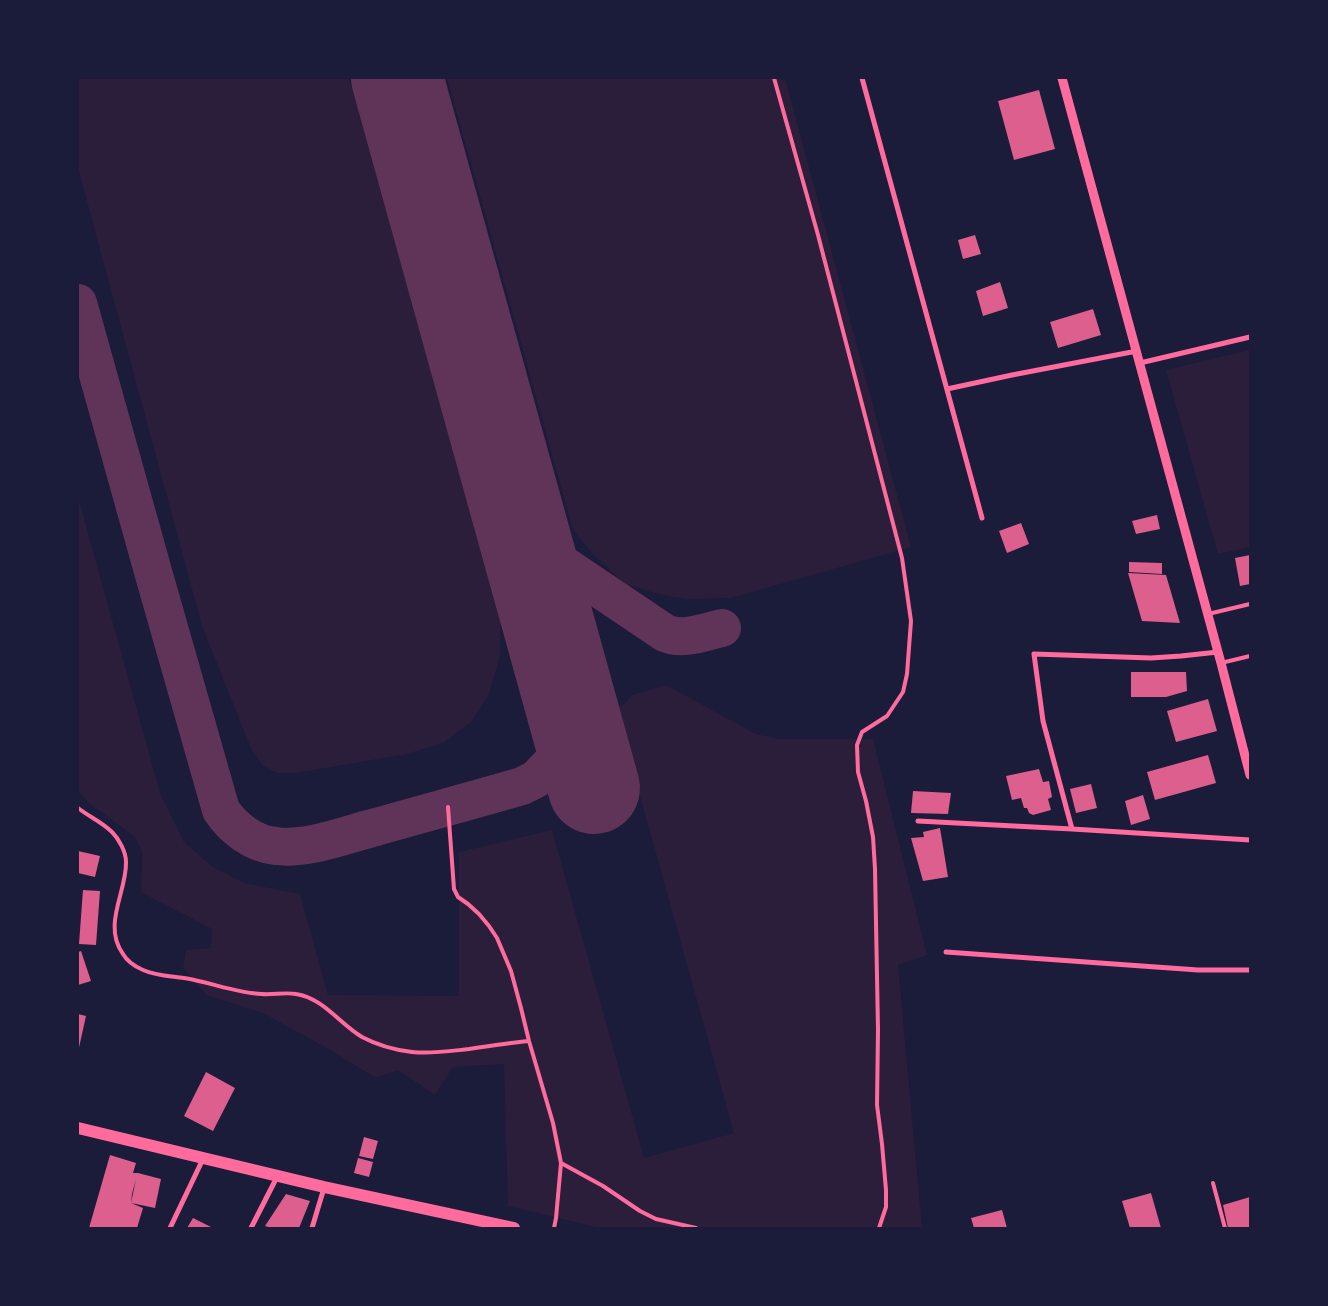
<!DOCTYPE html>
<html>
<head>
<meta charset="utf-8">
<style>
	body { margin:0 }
	#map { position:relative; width:1328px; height:1306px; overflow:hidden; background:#1b1b3a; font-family:"Noto Serif",serif }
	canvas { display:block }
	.frame { position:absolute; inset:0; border:79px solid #1b1b3a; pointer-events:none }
</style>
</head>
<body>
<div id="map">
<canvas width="1328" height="1306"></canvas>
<div class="frame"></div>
</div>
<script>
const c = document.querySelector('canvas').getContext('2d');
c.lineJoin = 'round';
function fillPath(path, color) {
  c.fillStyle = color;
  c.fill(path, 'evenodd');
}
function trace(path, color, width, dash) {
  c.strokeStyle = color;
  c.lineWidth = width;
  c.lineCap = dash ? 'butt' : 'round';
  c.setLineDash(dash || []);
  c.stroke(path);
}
fillPath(new Path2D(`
	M78,78H349L500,617V656L489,694L471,722L445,742L407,754L296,773H277L261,764L250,746L202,626L78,168Z
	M447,78H785L911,547L731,598L686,599L658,594L625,584L595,556L573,530Z
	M1250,350V547L1218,554L1166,370Z
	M78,497L160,793L184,842L213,867L244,883L300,894L328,995L459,996V852L552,830L644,1158L734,1133L616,710L625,703L632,695L666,685L756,734L779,739H873L927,955L898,965L922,1228H600L508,1206L504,1064L453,1067L435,1095L398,1070L376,1078L325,1047L263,1013L206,995L183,967L186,950L211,948L212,929L141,892L142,852L135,837L89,803L78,791Z`), '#2a1e3b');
trace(new Path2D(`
	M78,303L154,575L221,810C233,828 253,844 276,846C308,850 345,835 376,827C425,813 474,800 522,786L536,779L557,757L564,745L567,715V692
	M521,524L540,547L555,559L665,633C682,641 704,632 722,628`), '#603358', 38);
trace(new Path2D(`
	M397,78L594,788`), '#603358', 92);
fillPath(new Path2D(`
	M1039,90L1055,149L1014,160L998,101Z
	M975,235L981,254L963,259L958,240Z
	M1000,282L1008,308L983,316L976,291Z
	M1093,309L1101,335L1058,348L1050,322Z
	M1157,515L1160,529L1136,534L1132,521Z
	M1021,523L1029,544L1007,553L999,531Z
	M1250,555V584L1240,586L1235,558Z
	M1129,562L1162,563V574L1129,572Z
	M1128,573L1166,575L1180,623L1142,621Z
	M1131,672H1186L1187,691L1166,697H1131Z
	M1208,699L1217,731L1176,742L1167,711Z
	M1208,755L1216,783L1155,800L1147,772Z
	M1039,769L1043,782L1049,781L1052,797L1048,799L1051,810L1033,815L1029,813L1027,808H1024L1021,798L1012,800L1006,776Z
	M1091,784L1097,808L1076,813L1070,789Z
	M913,791L951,793L948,814L911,813Z
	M1143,795L1150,819L1131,825L1125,801Z
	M940,828L948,877L923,881L911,838L924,837L923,832Z
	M78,851L100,856L95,877L78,873Z
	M83,890L100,891L96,945L79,944Z
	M81,951L91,981L78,985V952Z
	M78,1014L86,1016L78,1052Z
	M206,1072L235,1088L213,1131L184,1116Z
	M364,1137L378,1141L373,1159L359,1156Z
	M110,1155L136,1163L133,1173H138L161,1179L155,1208L131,1203L136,1179L132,1194L131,1203L143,1208L137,1228H89Z
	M358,1158L373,1162L369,1177L354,1173Z
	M1151,1193L1161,1228H1130L1122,1201Z
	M286,1194L310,1201L299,1228H272L265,1226Z
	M1250,1197V1228H1228L1223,1205Z
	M1002,1210L1007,1228H974L971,1218Z
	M193,1218L213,1228H187Z`), '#dd5f8e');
trace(new Path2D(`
	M774,78L818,235L902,558L911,621L907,674L903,692L887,716L862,732L857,745L858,772L866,801L873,837L875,869L878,1030L877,1105L882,1144L886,1190V1207L879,1228
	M1208,614L1250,604
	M1221,663L1250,656
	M448,807L454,889L458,897L468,904L479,914L489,926L497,938L511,971L521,1008L529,1041L553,1123L561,1163L556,1218L554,1228
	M78,808C88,816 102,822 112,832C119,839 126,852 126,862C127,891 102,925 123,954C127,961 136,967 143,970C156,976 170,976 184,978C210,982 236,993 262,994C273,995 285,992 296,994C323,998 340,1024 362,1037C377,1045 395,1050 412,1052C432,1054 450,1051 469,1049C489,1046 509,1043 529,1041
	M561,1163L603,1186L640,1211L656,1219L696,1228
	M1213,1183L1225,1228`), '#ff6b9d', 4);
trace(new Path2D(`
	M862,78L982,518
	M1140,363L1250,337
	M947,389L1012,375L1137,351
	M918,821L1072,829L1250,840
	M1072,829L1043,721L1034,654L1151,658L1181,656L1218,652
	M946,952L1198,970H1250
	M170,1228L203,1159
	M251,1228L278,1175
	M312,1228L324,1188`), '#ff6b9d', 5);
trace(new Path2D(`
	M1062,78L1221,663L1250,775`), '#ff6b9d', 9);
trace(new Path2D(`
	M78,1128L324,1187L514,1228`), '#ff6b9d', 12);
</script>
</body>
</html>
